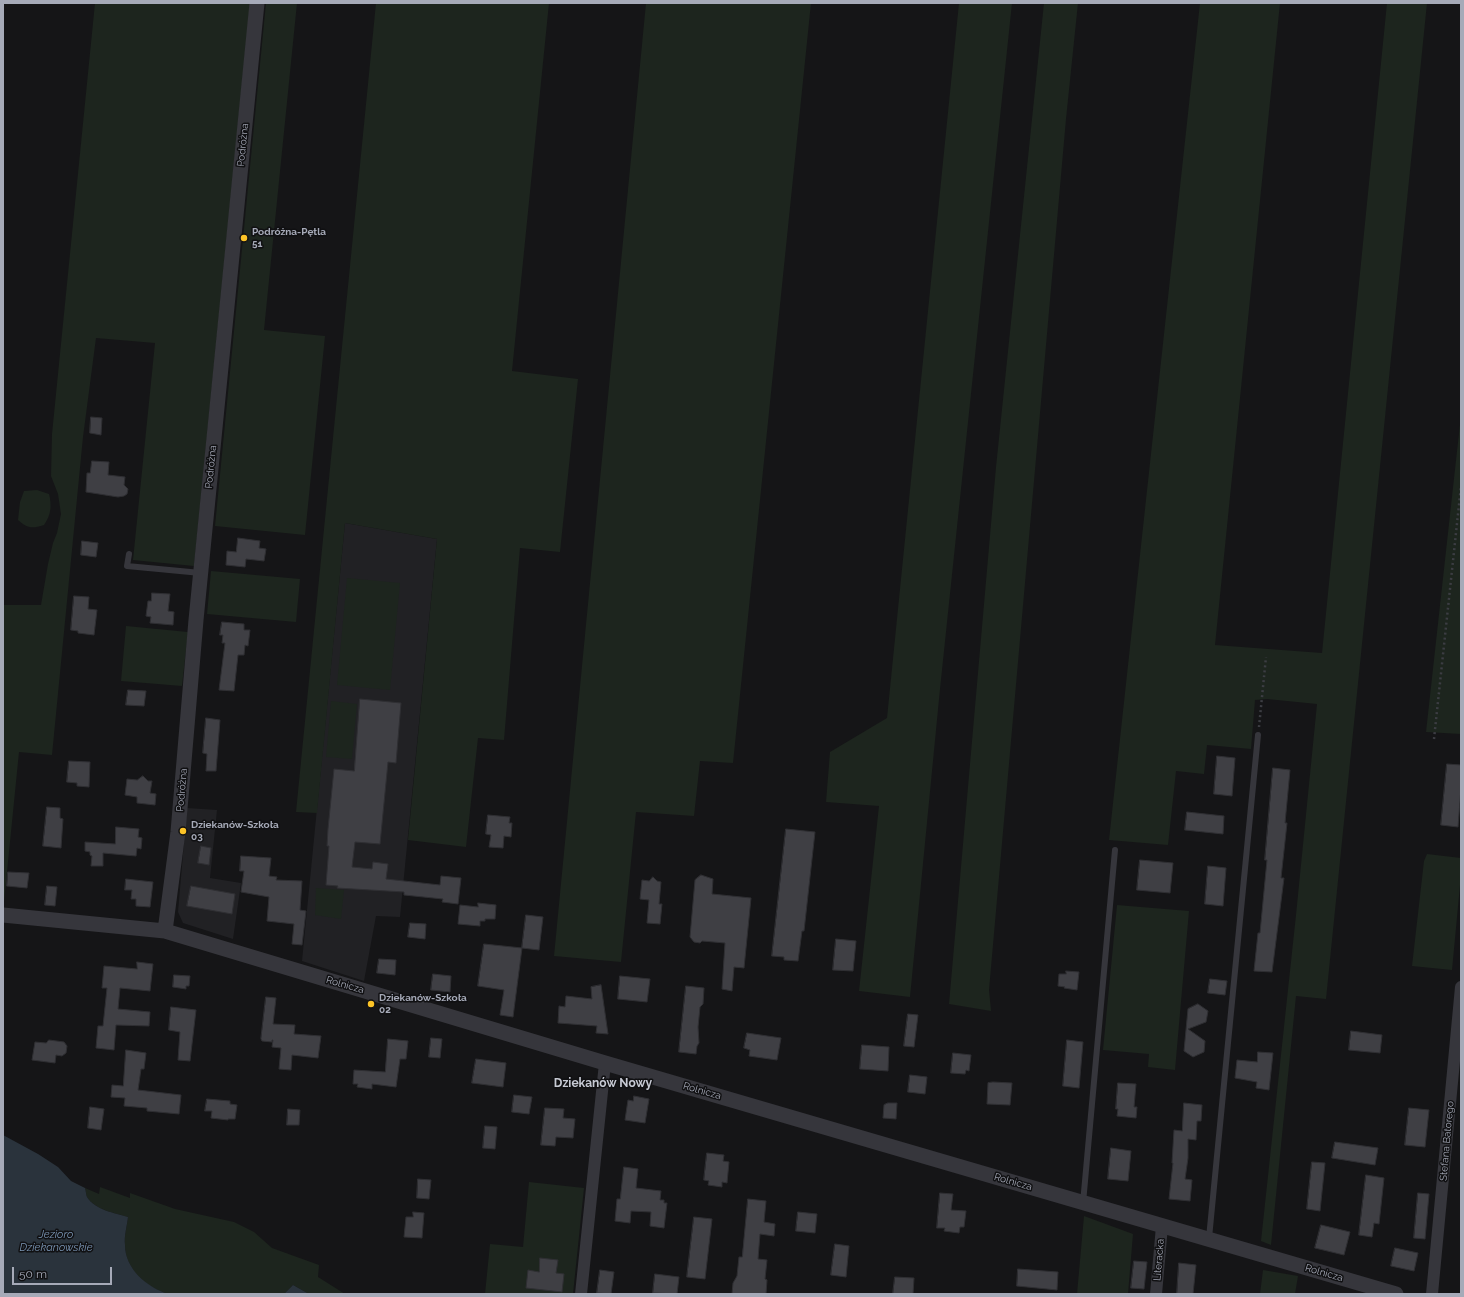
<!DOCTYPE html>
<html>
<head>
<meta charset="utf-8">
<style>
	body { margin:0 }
	#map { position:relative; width:1464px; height:1297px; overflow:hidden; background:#151517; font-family:Raleway,sans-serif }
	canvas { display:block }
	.frame { position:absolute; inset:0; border:4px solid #a6aab8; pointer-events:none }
	.scale { position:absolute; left:12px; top:1267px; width:100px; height:18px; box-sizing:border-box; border:2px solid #a6aab8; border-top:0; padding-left:5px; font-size:12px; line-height:14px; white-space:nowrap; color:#a6aab8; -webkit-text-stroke:3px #101012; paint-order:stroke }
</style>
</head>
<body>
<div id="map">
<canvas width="1464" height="1297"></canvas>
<div class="frame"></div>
<div class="scale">50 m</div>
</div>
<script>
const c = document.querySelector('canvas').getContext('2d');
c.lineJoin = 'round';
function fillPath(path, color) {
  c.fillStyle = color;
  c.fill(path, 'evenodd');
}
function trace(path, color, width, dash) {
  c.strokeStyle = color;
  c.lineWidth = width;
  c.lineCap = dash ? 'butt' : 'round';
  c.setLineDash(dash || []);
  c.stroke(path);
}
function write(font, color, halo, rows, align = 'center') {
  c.font = font + ' Raleway,sans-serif';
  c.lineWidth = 3;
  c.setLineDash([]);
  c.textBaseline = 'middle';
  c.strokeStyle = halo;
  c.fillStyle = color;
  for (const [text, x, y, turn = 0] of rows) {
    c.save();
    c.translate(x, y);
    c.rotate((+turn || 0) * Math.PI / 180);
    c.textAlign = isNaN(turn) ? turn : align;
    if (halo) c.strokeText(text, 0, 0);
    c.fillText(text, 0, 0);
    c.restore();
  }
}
fillPath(new Path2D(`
	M345,523L437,539L400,917L376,916L364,981L302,961Z
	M187,808L217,810L210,878L241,883L233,939L183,923L178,912Z`), '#212124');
fillPath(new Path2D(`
	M95,3H250L194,566L133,560L155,343L96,338L83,437L52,755L19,752L4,902L3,612L4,605H41L48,564L53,543L57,533L61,514L58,494L51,476L52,434Z
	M266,3H297L264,330L325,336L305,535L215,526Z
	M376,3H549L512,371L578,379L560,552L520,548L504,740L478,738L466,847L408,840L437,539L345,523L317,813L296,812Z
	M646,3H811L733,763L700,761L694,816L636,812L621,962L554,956Z
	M959,3H1012L940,689L910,997L859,991L879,806L826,802L830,752L887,718Z
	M1044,3H1078L1066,119L989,990L991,1011L949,1004L996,467Z
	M1200,3H1280L1215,645L1322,653L1387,3H1427L1326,999L1296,996L1271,1245L1261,1241L1296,915L1317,704L1267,699L1255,700L1251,749L1207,745L1204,774L1176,771L1168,845L1109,840Z
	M1461,415V734L1426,732Z
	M37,490L49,494C52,506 51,515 44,525C31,529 27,528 18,520L20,502L24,491Z
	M211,571L300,579L296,622L207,614Z
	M347,578L400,583L390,690L337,685Z
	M126,626L188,632L182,686L121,681Z
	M331,701L357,704L352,759L326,757Z
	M1427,854L1461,858V875L1452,970L1412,966L1424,861Z
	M316,888L344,890L341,919L315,915Z
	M1117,905L1189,911L1175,1070L1148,1067L1149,1054L1103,1050Z
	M529,1182L584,1188L573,1294H485L490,1244L523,1247Z
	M100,1187L130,1198V1193L175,1209L234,1222L254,1232L272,1248L319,1265L318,1277L345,1294H309L293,1285L284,1294H168C146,1287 125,1269 125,1245C124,1236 127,1226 128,1217C115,1213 95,1210 87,1197C86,1195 86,1191 85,1188L99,1194Z
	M1084,1216L1133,1234L1128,1294H1077Z
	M1263,1270L1298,1276L1295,1294H1260Z`), '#1d251e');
fillPath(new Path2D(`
	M3,1135L38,1154L58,1167L71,1181L85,1188C86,1191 86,1195 87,1197C95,1210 115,1213 128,1217C127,1226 124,1236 125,1245C125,1269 147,1287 168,1294H3Z
	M293,1285L309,1294H284Z`), '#2a333c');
const building = new Path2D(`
	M91,417L102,418L101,435L90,433Z
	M92,461L109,462L108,475L125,477L124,485L128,489L127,494L124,496L118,497L86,492L87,473H90Z
	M238,538L260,541L259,548L266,549L264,561L246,559L245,567L226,565L227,551L236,552Z
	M82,541L98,543L96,557L81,555Z
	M152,593L170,594L168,611L174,612L173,625L150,623L151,617L146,616L148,601H151Z
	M74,596L89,597L88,609L97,610L94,635L78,633V631L71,630Z
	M222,622L244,624V630H250L248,646L245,645L244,655H238L234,691L219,690L225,643H222L223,635H220Z
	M128,690L146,691L144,706L126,705Z
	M360,699L401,703L396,763L388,762L380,844L355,842L352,867L372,869L373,862L388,864L386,879L440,885L441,876L461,878L458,904L442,902L443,899L404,895V892L337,888L338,886L326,885L329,846H327L328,829L334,769L354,771Z
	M206,718L220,720L216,771H206L207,754L203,753Z
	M1217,756L1235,758L1232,796L1214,794Z
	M69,761L90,762L89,787L77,786V783L67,782Z
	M1447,764L1461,765V788L1458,827L1441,825Z
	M1273,768L1290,770L1285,823H1287L1281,878H1284L1272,972L1254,971L1258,933H1260L1267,860H1265Z
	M143,776L148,781H152L150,793L156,794L155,805L137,803V797L125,795L127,779L137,780Z
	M47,807L60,808V818L63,819L61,848L43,846Z
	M1187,812L1224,816L1223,834L1185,830Z
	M488,815L510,817L509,823H512L511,837L504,836L503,848L489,847L491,835L486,834Z
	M116,827L139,829L138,837L142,838L141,849L137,848L136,856L103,853V866H91L92,856L90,855V852L85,851V842L115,844Z
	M786,829L815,832L804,931H802L798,961L784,960V957L772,956Z
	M201,846L211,848L209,865L198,863Z
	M241,856L271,858L269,876L277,877L276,880L302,881L300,910L306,911L302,945L292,944L294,924L267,921L269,897L241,892L244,871H240Z
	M1140,860L1173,863L1170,893L1137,890Z
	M1208,866L1226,868L1223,906L1205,904Z
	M8,872L29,873L27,888L7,886Z
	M701,875L713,879L712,894L751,898L744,968L734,967L732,991L722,989L725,943L702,941L700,943L694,942L690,937L695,880Z
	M653,877L657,881L661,882L659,904H662L660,924L647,923L649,900L640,899L642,880L649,881Z
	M126,879L153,882L150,907L136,906V899H131L132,890H125Z
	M47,886L57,887L55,906L45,905Z
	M191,886L235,894L232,914L187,906Z
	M478,903L496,905L495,919H485V921H480V926L458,924L460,905L478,907Z
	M526,915L543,917L539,950L522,948Z
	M410,923L426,924L425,939L408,937Z
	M836,939L856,941L853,971L833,970Z
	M484,944L522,948L513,1017L500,1015L504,990L478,986Z
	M379,959L396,960L395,975L377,973Z
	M137,962L153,964L150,991L120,988L118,1009L150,1012L149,1026L116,1025L114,1050L96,1048L98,1026H103L107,988H102L104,966L137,969Z
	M1066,971L1079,972L1077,990L1064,988L1065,987L1058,986L1059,974H1066Z
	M433,974L451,976L450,992L431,990Z
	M174,975L190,976L189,986H186V989L173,987Z
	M620,976L650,979L647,1002L618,999Z
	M1210,979L1227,981L1225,995L1208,993Z
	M601,985L608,1034L596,1033L597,1026L558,1023L559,1006L565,1007L566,996L592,999L591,987Z
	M686,986L704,988L703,1004L700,1007L698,1027L699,1043L697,1046L696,1054L679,1052Z
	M266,997L276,998L273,1024L295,1025L294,1034L321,1036L318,1058L292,1055L291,1070L279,1069L281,1048L272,1047L273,1040H272V1042L262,1041L261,1039Z
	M1198,1004L1208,1011L1206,1022L1188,1029L1205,1041L1204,1052L1193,1057L1184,1051L1188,1009Z
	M171,1007L196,1010L190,1061L178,1060L180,1032L169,1030Z
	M908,1014L918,1015L914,1047L904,1046Z
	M1351,1031L1382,1035L1380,1053L1349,1050Z
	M747,1033L781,1038L777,1060L749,1056L750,1050L744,1048Z
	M431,1038L442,1039L440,1058L429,1057Z
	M388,1039L408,1041L406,1059H400L396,1087L372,1084V1089L357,1087L358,1084H353L354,1070L385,1072Z
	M49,1040L64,1042L67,1046L66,1053L62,1056L56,1055L55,1063L32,1060L35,1042L46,1043Z
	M1067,1040L1083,1042L1079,1088L1063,1086Z
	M862,1045L889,1047L888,1071L860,1069Z
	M126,1050L146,1053L144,1069H141L138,1090L181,1095L179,1114L147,1111V1108L124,1106L125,1098L111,1097L112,1085L123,1086Z
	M1258,1052L1273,1053L1269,1090L1256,1088L1257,1082L1235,1078L1237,1060L1257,1062Z
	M953,1053L971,1055L969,1071L966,1070L965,1074L951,1073Z
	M476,1059L506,1063L503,1087L472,1083Z
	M910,1075L927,1077L925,1094L908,1092Z
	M993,1082L1012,1083L1010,1105L987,1104L988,1083Z
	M1118,1083L1136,1084L1134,1107H1137L1136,1118L1117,1116L1118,1109H1116Z
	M514,1095L532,1097L529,1114L512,1112Z
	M634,1096L649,1099L645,1123L625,1120L628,1100L633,1101Z
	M207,1099L230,1101V1104L237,1105L235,1119H228V1120L211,1118L212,1111H205Z
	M888,1103H897L896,1119L883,1118L884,1105Z
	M1184,1103L1202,1105L1201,1121H1197L1196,1140L1188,1139V1158L1185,1179L1192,1180L1190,1201L1169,1199L1173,1163H1172L1174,1130L1182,1131Z
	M90,1107L104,1109L101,1130L88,1128Z
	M545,1108L564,1109L563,1118L575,1119L573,1138L556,1137L555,1146L541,1145Z
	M1409,1108L1429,1110L1425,1147L1405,1145Z
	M288,1109L300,1110L299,1125H287Z
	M485,1126L497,1127L495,1149L483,1148Z
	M1335,1142L1378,1148L1375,1165L1332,1158Z
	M1111,1148L1131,1151L1128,1181L1108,1179Z
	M707,1153L724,1155L723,1161L729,1162L727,1183L722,1182V1187L708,1185L709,1181L704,1180Z
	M1312,1162L1325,1163L1320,1211L1307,1209Z
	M624,1167L638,1169L636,1188L661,1191L660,1200H664V1203H667L664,1228L650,1226L651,1212L631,1211L630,1223L615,1221L617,1199H620Z
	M1366,1175L1384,1178L1379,1224L1374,1223L1372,1237L1359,1235Z
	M418,1179L431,1180L429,1199L417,1198Z
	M940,1193L953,1194L951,1210L966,1211L964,1227H960L959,1233L944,1231L945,1228H937Z
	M1418,1193L1429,1194L1425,1239L1414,1238Z
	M748,1199L766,1201L764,1222L775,1224L774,1236L760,1234L758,1259L767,1260L765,1279L767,1280L766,1294H732L733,1283L737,1276L739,1257H742Z
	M413,1212L424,1213L422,1238L404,1237L406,1217H413Z
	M798,1212L817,1214L815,1233L796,1231Z
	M694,1217L712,1219L705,1279L687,1277Z
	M1321,1225L1350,1232L1344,1255L1315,1248Z
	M835,1244L849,1246L846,1277L831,1275Z
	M1395,1248L1418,1253L1414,1271L1391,1266Z
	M540,1258L558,1260L556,1273L564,1274L562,1292L526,1288L528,1270L539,1272Z
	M1134,1261L1147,1262L1144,1289L1131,1288Z
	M1179,1263L1196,1265L1193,1294H1177Z
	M1018,1269L1058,1272L1057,1290L1017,1286Z
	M600,1270L614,1272L611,1294L597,1293Z
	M655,1274L679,1277L677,1294L653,1293Z
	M895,1277L914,1278L913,1294H893Z`);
fillPath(building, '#3f3f44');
trace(building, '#2f2f33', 1);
trace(new Path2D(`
	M1259,727L1266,657
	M1434,739L1461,486`), '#3c3d43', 2.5, [2, 3]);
trace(new Path2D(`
	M129,554L127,566L201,573
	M1083,1203L1115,850
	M1209,1238L1258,735`), '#36363c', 6);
trace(new Path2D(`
	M581,1294L605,1063
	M1156,1294L1162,1226
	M1432,1294L1461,987`), '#36363c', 12);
trace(new Path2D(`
	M3,915L165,931L605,1063L1396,1294
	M165,931L178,832L196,620L257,3`), '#36363c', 15);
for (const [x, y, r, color] of [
	[244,238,4,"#fdc427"],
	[183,831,4,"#fdc427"],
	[371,1004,4,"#fdc427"]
]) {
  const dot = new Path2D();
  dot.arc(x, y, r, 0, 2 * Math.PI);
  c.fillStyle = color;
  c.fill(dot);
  trace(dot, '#101012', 1.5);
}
write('10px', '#a6aab8', '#101012', [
	["Podróżna",243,145,-84],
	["Podróżna",211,467,-84],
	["Podróżna",182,790,-85],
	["Rolnicza",345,985,16],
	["Rolnicza",702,1091,16],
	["Stefana Batorego",1447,1141,-85],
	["Rolnicza",1013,1182,16],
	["Literacka",1159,1260,-85],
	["Rolnicza",1324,1273,16]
]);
write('bold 10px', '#a6aab8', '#101012', [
	["Podróżna-Pętla",252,232],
	["51",252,244],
	["Dziekanów-Szkoła",191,825],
	["03",191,837],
	["Dziekanów-Szkoła",379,998],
	["02",379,1010]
], 'left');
write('italic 11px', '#7b96b5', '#101012', [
	["Jezioro",56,1235],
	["Dziekanowskie",56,1248]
]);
write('bold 12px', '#c7cad4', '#101012', [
	["Dziekanów Nowy",603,1083]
]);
</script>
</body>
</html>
